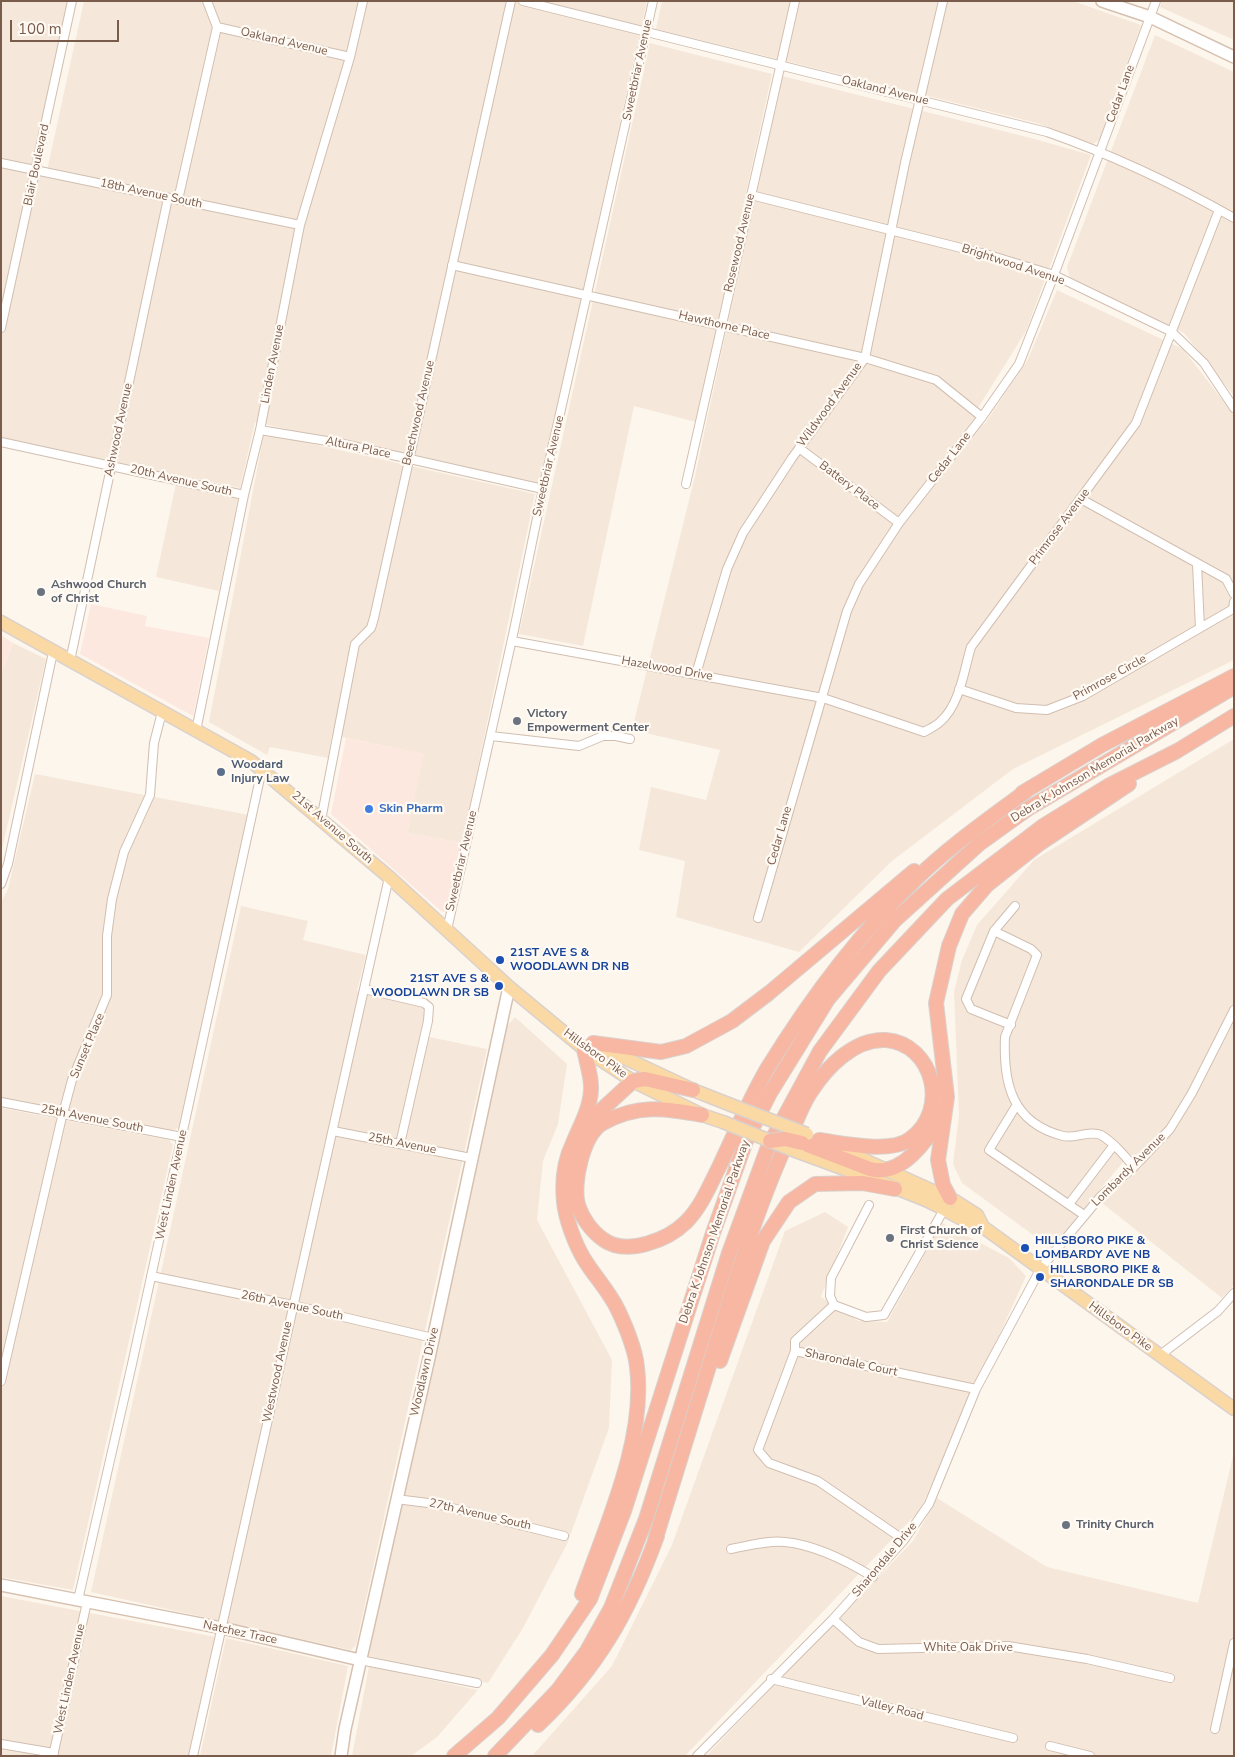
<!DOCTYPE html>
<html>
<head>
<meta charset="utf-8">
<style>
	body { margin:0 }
	#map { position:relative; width:1235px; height:1757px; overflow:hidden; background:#fdf6ec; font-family:"Nunito Sans",sans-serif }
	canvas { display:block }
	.frame { position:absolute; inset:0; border:2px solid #7a5c4d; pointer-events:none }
	.scale { position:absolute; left:10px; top:20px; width:109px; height:22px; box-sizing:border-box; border:2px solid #7a5c4d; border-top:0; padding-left:6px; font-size:15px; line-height:18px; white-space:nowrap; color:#7a5c4d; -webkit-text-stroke:4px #fffaf3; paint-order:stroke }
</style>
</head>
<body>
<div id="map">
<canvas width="1235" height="1757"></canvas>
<div class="frame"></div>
<div class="scale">100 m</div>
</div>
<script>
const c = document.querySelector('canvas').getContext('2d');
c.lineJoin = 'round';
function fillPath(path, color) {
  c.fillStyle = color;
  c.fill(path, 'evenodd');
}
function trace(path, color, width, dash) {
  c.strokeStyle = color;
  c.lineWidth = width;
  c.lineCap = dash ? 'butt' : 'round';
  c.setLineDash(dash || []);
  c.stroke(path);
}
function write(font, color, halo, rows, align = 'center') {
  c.font = font + ' "Nunito Sans",sans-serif';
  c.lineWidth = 4.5;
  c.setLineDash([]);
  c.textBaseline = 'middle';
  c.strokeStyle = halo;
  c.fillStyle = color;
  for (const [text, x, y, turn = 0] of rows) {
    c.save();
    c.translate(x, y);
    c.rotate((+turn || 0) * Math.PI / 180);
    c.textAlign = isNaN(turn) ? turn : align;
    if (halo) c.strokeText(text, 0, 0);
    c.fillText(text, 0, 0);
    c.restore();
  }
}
fillPath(new Path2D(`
	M1,1H72L36,169L1,163Z
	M84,1H647L540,486L255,422L240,488L1,438V167L46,175Z
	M662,1H1073L1141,25L1100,139L1093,144L1037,123L656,29Z
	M1162,1H1234V40L1160,7Z
	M1155,35L1234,72V396L1184,333L1070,279L1067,267Z
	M650,43L772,74L696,422L634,406L583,646L519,634Z
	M782,76L1031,138L1091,155L1026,331L978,408L937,375L728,322Z
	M1057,290L1183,349L1234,415V660L1013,769L892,861L799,952L676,917L685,861L639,850L651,787L706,800L720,750L632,730L695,476L726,331L858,361L933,383L984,425L1028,359Z
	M264,433L535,494L462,843L407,833L423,754L332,735L328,758L270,747L267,755L209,722Z
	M176,484L238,498L219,591L156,577Z
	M13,643L46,659L1,853V674Z
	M1234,739V1285L1222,1298L1102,1203L1143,1166L1130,1154L1051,1248L962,1183L953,1164L959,1115L954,992L962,960L977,925L1034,860Z
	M35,774L249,815L180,1127L172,1131L1,1099V902L8,889Z
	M241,906L308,921L303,940L366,955L357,991L422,1005L426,1009L420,1035L487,1049L356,1645L351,1650L91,1592Z
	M515,1017L567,1064L558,1124L543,1161L537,1220L612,1360L609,1428L567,1544L523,1628L488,1683L367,1656L507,1026Z
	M1,1108L169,1140L173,1145L73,1590L1,1577Z
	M825,1212L848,1227L821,1297L858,1321L887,1322L942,1223L1009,1258L1026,1276L920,1510L685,1756H532L612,1666L672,1545L785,1231Z
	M1234,1452V1756H706L913,1541L937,1498L1047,1567L1198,1603Z
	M1,1596L216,1637L192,1756H1Z
	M226,1638L348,1666L331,1756H200Z
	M369,1666L478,1690L437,1737L411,1756H352Z`), '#f5e8da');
fillPath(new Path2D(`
	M91,604L147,616L145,626L209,638L193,716L80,654Z
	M1,635L13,643L1,674Z
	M346,738L424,754L407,833L462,843L447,913L441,911L331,814Z`), '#fde8e0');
const street = new Path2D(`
	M523,1L1047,132C1113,155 1174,184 1234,218
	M217,27L350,57
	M1,163L300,225
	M751,195L989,255L1054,275L1172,332L1204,363L1234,408
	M178,200L217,27L207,1
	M452,265L865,358L936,380L982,417
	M1,328L72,1
	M260,430L339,443L543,489
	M1,442L244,495
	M799,448L899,523
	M686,484L795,1
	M1081,499L1226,579L1234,594
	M1200,628L1233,609L1234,602
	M512,641L823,698L924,732C929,729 936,726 940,722C960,705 964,670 971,647L1136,423L1219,210
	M70,661L168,198
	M696,674L727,569L743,533L792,458L865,358L905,163L943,1
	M959,689L1016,708L1047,710L1083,696L1200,628L1197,564
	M196,731L244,495L260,430L300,225L350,57L363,1
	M491,736L579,746L603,736H616L630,739
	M321,820L355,644L371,628L374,618L511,1
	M1,884L8,864L53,652
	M758,918L847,611L859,584L899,523L982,417L1019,364L1054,275L1156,1
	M447,930L514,630L543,489L653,1
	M994,931L1031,949L1037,955L1005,1037C1003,1084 1012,1123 1063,1136C1074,1139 1090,1130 1101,1135C1114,1143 1124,1155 1134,1167
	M364,989L424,1003L429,1007L428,1021L400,1144
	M1011,1025L971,1009L966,999L994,931L1015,906
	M1,1102L182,1137
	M1016,1106L989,1150L1084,1215
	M333,1131L471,1158
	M1069,1204L1114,1145
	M869,1205L831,1278L830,1296L834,1305L866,1317L884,1315L946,1206
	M151,1276L292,1305L433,1338
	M834,1305L795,1341V1351L758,1450L769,1463L818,1481L904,1540
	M795,1351L976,1389
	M1159,1356L1218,1311L1234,1293
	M1,1381L61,1121L72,1080L107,995V936L112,899L124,852L150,795L154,743L162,712
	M396,1499L436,1504L564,1536
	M731,1549C748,1546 768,1540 785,1542C816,1545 847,1561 873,1577
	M78,1600L132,1364L262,769
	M833,1619L859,1642L878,1649L1008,1646L1087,1659L1170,1678
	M360,1660L477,1683
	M771,1679L1013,1738
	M1215,1729L1234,1643
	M1,1744L54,1753
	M1050,1746L1090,1756
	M53,1756L87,1602
	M193,1756L389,877
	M697,1756L833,1619L904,1540L929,1504L976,1389L1041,1268L1101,1196L1134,1167L1170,1129L1192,1093L1234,1010`);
const secondary = new Path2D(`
	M1102,1L1150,17L1234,57
	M1,1585L222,1628L360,1660
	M341,1756L345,1729L429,1358L509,987`);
const primary = new Path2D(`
	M1,622L251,761L389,877L509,987L584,1049L633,1081L702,1115L723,1122
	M597,1045L693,1090L731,1105
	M829,1144L955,1201L977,1215L983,1227
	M798,1152C841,1168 885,1183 928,1201C946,1209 964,1223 983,1227L1234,1409`);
const highway = new Path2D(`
	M1022,793L1102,745L1234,676
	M593,1043L661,1052L686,1046L732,1021L769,993L914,871
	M702,1115C665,1108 637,1104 603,1123C583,1134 572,1184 578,1205C582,1218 592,1232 604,1240C627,1256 668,1240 686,1222C701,1207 710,1185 720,1165C735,1133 749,1100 767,1069C810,999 858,934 918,877C952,844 992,817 1030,788
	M583,1127L633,1081L645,1079L693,1090
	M802,1143L870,1169C901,1178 928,1140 941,1116
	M950,1198L943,1185L938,1160L947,1097L936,1003L949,946L962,914L987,885L1039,844L1129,784
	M720,1361L763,1241L789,1202L815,1184L862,1183L895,1189
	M654,1544C680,1461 705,1378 731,1295C748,1239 767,1185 791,1133C797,1120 802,1105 810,1093C826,1068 854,1038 886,1040C934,1044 950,1111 910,1139C891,1154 842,1143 819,1140
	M582,1594C606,1525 646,1440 637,1367C635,1348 626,1327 618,1310C609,1291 595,1277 584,1259C575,1244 566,1220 564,1202C562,1182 564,1161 573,1143C580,1126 590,1109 591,1090C592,1077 586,1061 584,1049
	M538,1725C597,1669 629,1613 657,1536
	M454,1756L498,1718L552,1655L590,1599L624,1511L713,1233L746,1141L770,1093L828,999L895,920L979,844L1029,808L1234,687
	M495,1756L558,1690L587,1651L611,1608L646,1519L729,1253L768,1147L820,1051L879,971L947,899L1043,826L1108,786L1177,751L1234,716`);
trace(street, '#d1beb0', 10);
trace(secondary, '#d6c0b0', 14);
trace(primary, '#dad1cd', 15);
trace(highway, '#dad1cd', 16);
trace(street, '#fff', 8);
trace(secondary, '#fff', 11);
trace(primary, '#fbd9a5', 12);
trace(highway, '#f7b7a3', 14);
const primaryBridge = new Path2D(`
	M731,1105L807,1134
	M723,1122L798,1152`);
const highwayBridge = new Path2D(`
	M770,1141L785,1139L802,1143`);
trace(primaryBridge, '#dad1cd', 15, []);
trace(highwayBridge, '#dad1cd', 16, []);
trace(primaryBridge, '#fbd9a5', 12);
trace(highwayBridge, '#f7b7a3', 14);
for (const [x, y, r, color] of [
	[41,592,5,"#6b7280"],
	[517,721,5,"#6b7280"],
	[221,772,5,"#5c6f8a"],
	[369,809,5,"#3f7fe0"],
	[500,960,5,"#1a4fb4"],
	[499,986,5,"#1a4fb4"],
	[890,1238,5,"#6b7280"],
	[1025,1248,5,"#1a4fb4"],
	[1040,1277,5,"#1a4fb4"],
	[1066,1525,5,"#6b7280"]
]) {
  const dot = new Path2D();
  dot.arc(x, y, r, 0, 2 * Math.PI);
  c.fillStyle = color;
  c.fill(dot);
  trace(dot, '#fffaf3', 2);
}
write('12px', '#7a5c4d', '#fffaf3', [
	["Oakland Avenue",284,42,13],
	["Sweetbriar Avenue",638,70,-78],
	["Oakland Avenue",885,91,14],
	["Cedar Lane",1121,94,-70],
	["Blair Boulevard",37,165,-78],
	["18th Avenue South",151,194,12],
	["Rosewood Avenue",740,243,-77],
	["Brightwood Avenue",1013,265,18],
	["Hawthorne Place",724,326,13],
	["Linden Avenue",273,364,-79],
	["Wildwood Avenue",830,405,-54],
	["Beechwood Avenue",419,413,-77],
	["Ashwood Avenue",119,430,-78],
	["Altura Place",358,448,12],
	["Cedar Lane",950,458,-52],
	["Sweetbriar Avenue",549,466,-77],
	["20th Avenue South",181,481,13],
	["Battery Place",849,486,37],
	["Primrose Avenue",1060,527,-53],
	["Hazelwood Drive",667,669,10],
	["Primrose Circle",1110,678,-29],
	["Debra K Johnson Memorial Parkway",1095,770,-31],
	["21st Avenue South",332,828,41],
	["Cedar Lane",780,836,-74],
	["Sweetbriar Avenue",462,861,-77],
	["Sunset Place",88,1046,-67],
	["Hillsboro Pike",595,1054,36],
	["25th Avenue South",92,1119,11],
	["25th Avenue",402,1144,11],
	["Lombardy Avenue",1129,1170,-45],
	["West Linden Avenue",172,1185,-78],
	["Debra K Johnson Memorial Parkway",715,1232,-71],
	["26th Avenue South",292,1306,12],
	["Hillsboro Pike",1120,1327,36],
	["Sharondale Court",851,1363,12],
	["Westwood Avenue",278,1372,-78],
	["Woodlawn Drive",425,1372,-77],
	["27th Avenue South",480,1515,13],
	["Sharondale Drive",885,1560,-50],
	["Natchez Trace",240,1633,12],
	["White Oak Drive",968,1648],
	["West Linden Avenue",70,1679,-78],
	["Valley Road",892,1709,14]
]);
write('bold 12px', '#5b616d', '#fffaf3', [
	["Ashwood Church",51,585],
	["of Christ",51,599],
	["Victory",527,714],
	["Empowerment Center",527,728],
	["First Church of",900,1231],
	["Christ Science",900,1245],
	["Trinity Church",1076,1525]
], 'left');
write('bold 12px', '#4e5e75', '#fffaf3', [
	["Woodard",231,765],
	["Injury Law",231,779]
], 'left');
write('bold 12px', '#366cbe', '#fffaf3', [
	["Skin Pharm",379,809]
], 'left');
write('bold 12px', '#164399', '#fffaf3', [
	["21ST AVE S &",510,953],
	["WOODLAWN DR NB",510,967],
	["21ST AVE S &",489,979,"right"],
	["WOODLAWN DR SB",489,993,"right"],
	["HILLSBORO PIKE &",1035,1241],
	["LOMBARDY AVE NB",1035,1255],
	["HILLSBORO PIKE &",1050,1270],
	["SHARONDALE DR SB",1050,1284]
], 'left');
</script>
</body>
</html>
